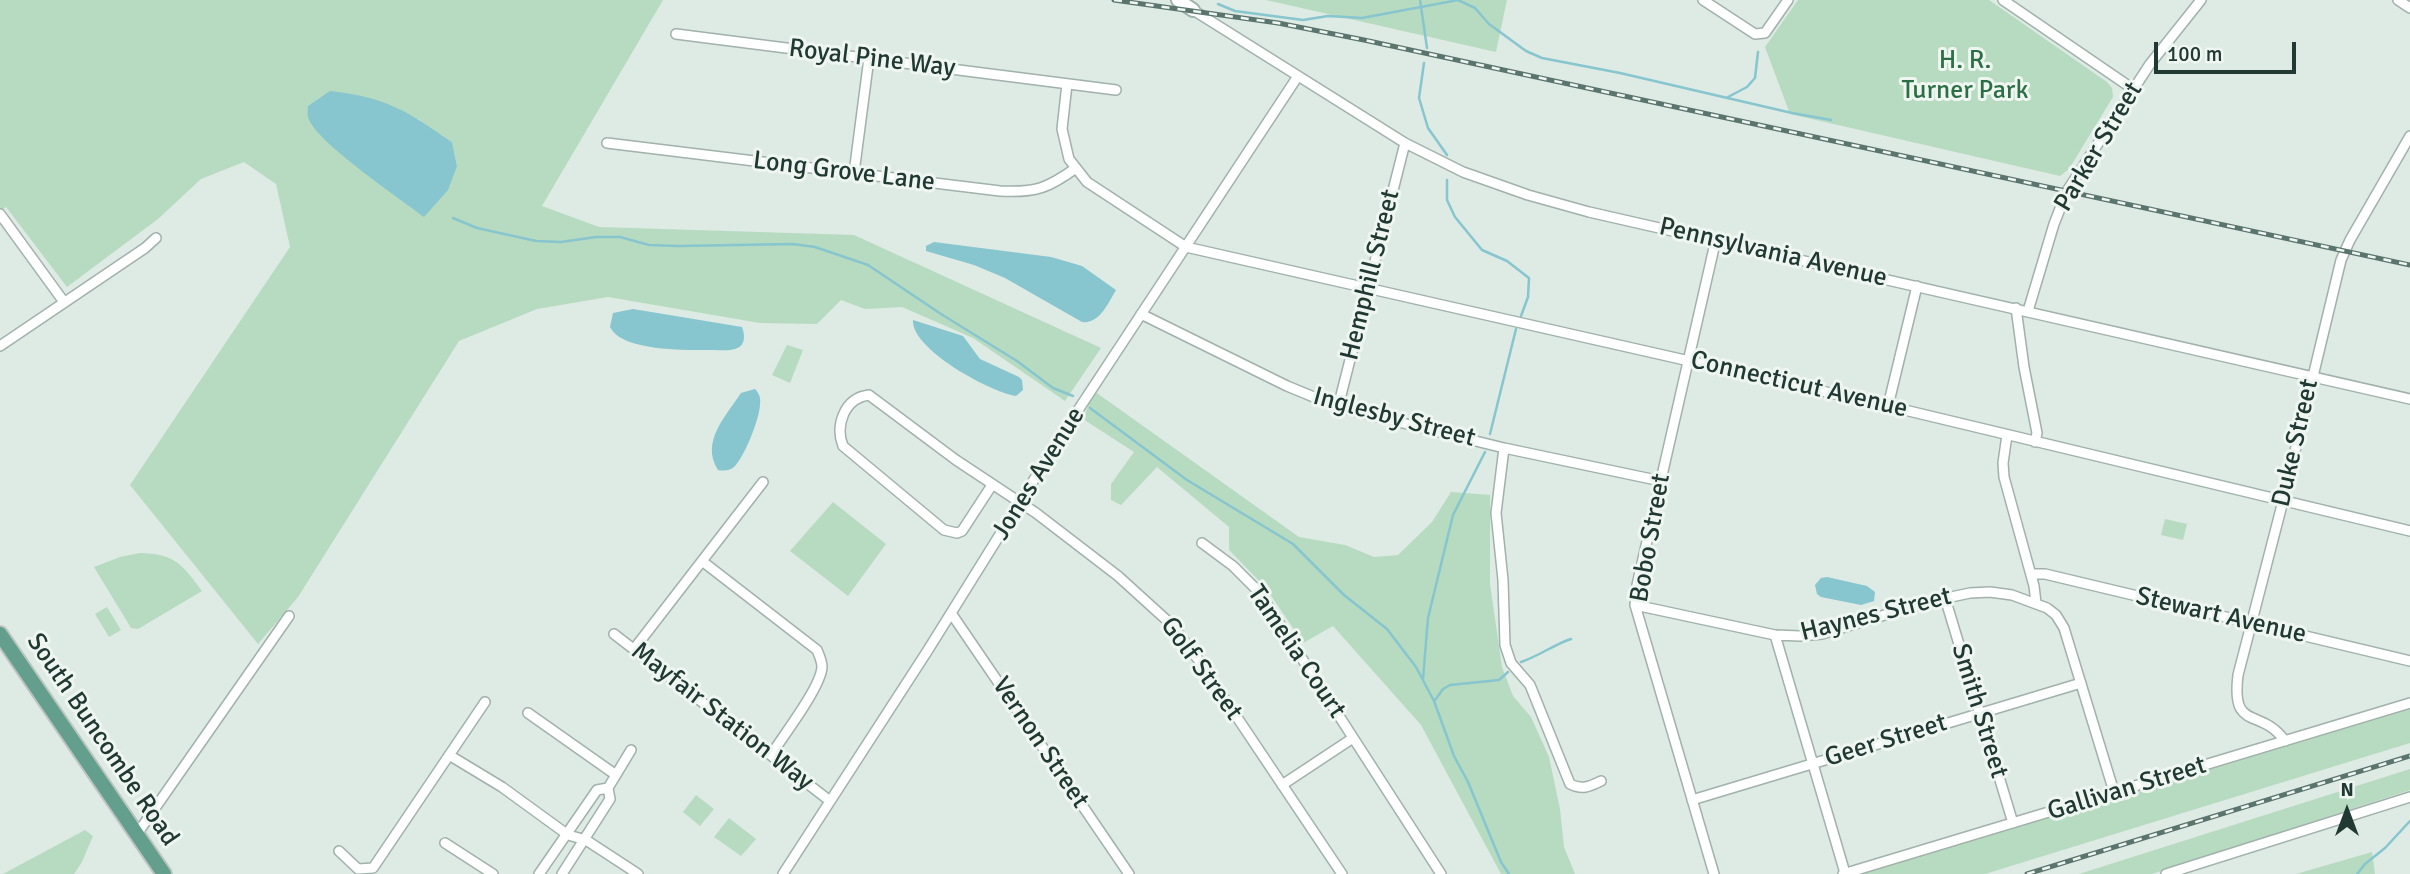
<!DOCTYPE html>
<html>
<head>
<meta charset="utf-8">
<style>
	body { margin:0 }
	#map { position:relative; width:2410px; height:874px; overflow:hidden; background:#deeae4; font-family:Signika,sans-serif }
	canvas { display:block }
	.north { position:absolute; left:2312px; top:776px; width:70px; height:70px; -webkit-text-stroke:5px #eff6f2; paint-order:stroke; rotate:0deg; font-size:19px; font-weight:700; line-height:28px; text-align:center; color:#203932 }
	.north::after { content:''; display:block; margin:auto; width:24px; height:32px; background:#203932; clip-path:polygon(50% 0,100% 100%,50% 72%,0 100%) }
	.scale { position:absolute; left:2154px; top:42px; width:142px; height:32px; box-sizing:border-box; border:4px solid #203932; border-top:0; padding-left:9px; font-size:21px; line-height:24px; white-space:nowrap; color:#203932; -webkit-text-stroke:5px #eff6f2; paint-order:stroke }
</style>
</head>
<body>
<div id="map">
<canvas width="2410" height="874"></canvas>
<div class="north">N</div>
<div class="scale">100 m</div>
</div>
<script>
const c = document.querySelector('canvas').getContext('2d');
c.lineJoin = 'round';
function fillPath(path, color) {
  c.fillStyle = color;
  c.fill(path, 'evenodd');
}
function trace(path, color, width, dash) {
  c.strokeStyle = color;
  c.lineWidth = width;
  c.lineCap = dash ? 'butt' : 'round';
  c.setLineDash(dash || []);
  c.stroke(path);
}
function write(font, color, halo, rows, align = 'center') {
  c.font = font + ' Signika,sans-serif';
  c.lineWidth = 6;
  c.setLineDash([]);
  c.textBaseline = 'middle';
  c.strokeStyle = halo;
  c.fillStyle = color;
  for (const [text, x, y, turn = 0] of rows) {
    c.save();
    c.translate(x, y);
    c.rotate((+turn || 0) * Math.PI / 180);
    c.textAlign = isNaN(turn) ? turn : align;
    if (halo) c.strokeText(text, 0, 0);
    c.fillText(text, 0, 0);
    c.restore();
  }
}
fillPath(new Path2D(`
	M0,0H663L542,206L599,227L854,235L1101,348L1065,401L973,338L902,307L865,309L841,300L817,324L760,323L608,297L537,309L459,341L298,597L258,644L130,485L290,247L276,184L244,162L201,179L158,219L67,287L6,207L0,211ZM418,119L452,142L457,166L349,159L342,155Z
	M1266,0H1507L1496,52Z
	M1798,0H1989L2107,82L2112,88L2113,97L2069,169L2060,176L1790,114L1765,47Z
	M787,345L803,350L790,383L772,375Z
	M1094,391L1299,537L1345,545L1374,557L1398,555L1432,522L1451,492L1490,495V584L1502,667L1513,696L1531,717L1549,757L1560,809L1564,847L1575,874H1501L1421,725L1333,626L1303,643L1266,588L1229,550V527L1157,467L1121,505L1111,500V484L1134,452L1083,419Z
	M833,502L886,544L848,596L790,551Z
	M2165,519L2187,524L2183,540L2161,535Z
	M140,553C175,554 182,564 202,591L138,629L131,628L94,567L120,557Z
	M107,607L121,630L109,637L95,614Z
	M2410,708V743L1985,874H1846Z
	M2410,769V790L2152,874H2079Z
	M696,795L714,809L700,826L683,812Z
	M729,818L756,839L741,856L714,837Z
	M85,830L93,836L82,862L74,874H3Z
	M2372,852L2375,874H2296Z`), '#b7dbc0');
fillPath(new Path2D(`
	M330,91C386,97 407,111 452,142L457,166L448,190L424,217C401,199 314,141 308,117C307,114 308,110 308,106Z
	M934,242L1051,257L1082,266L1116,290C1108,303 1100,324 1082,322L1005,278L974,265L926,251V246Z
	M633,309L742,327C745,335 746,346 735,349C729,351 720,350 713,350C689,350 622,352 610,327L613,313Z
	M913,320L963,336L980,359L1019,377L1022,380L1023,390L1016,396C990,392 911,349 913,320Z
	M755,389C759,393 761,398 760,404C760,418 744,458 734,467C729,471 724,471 718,470C700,442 726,416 741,393Z
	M1827,577L1867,586L1875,592L1874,601L1861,605L1821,597L1817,594L1815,585L1821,578Z`), '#87c5cf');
trace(new Path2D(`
	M1420,0L1427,48
	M1218,4L1235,11L1303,20L1328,16L1362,18L1458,0L1475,8L1489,24L1526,51L1542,58L1620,73L1792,113L1831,120
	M1424,63L1419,98L1428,128L1447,155
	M1728,97L1747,87L1755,78L1758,52
	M1447,180V200L1455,217L1482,250L1507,261L1529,278L1528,297L1521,316
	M453,218L477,228L536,241L561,242L596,237H620L649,245L679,246L793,244L815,247L868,265L941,314L1017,361L1053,388L1073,396
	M1090,408L1187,480L1293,544L1344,595L1387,629L1416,667L1434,701L1454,756L1468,782L1501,862L1509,874
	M1490,434L1516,329
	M1521,662C1539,656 1553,645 1571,639
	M1423,679L1428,618L1453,515L1485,452
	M1435,700L1443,689L1450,685L1499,680L1508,672
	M2357,874L2365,864L2385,848L2410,821`), '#87c5cf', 2.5);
const street = new Path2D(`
	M1703,0L1755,34L1765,33L1788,0
	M2003,0L2133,89
	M2398,0L2410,8
	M1193,10L1405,143L1463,172L1528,195L1589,212L2410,399
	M676,34L1116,90
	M1067,84L1062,129L1069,159L1087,182L1186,247L1888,406L2410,531
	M607,143L1000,191C1036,193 1048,188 1076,168
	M854,173L869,58
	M0,214L64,302
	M2016,308L2024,367L2037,433L2035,442
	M2028,311L2054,224L2067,191L2150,64L2201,0
	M1141,314L1287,386L1338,407L1504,448L1661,481
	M0,346L145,248L156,238
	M1888,406L1917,286
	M1338,407L1405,143
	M2007,435L2003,463L2004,477L2034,586L2036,603
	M1504,448L1496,513L1503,580L1505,645L1511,663L1530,685L1570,784C1582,790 1589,787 1601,781
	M992,485L962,531L957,533L944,530L843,446C835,426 844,398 869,395L956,460L1036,513L1118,576L1172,625L1200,662L1342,874
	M1202,543L1233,566L1259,592L1441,874
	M702,561L817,650C819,655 822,661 822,667C821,687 783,736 771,755
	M2031,574H2045L2410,661
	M1945,598L2013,823
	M1635,605L1775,635L1800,636L1822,634L1927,602L1970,593L1990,592L2012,595L2047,608L2056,615L2064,628L2114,792
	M951,613L1129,874
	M614,634L830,801
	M1775,635L1845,873
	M634,649L763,482
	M528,713L616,775
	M2285,741C2260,706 2231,733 2238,675L2283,501L2341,260L2350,240L2410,136
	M449,755L502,787L568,835L586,840L638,874
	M1282,785L1353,738
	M1692,800L2081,683
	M137,834L289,616
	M445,843L493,874
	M339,851L358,869L373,868L485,702
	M539,874L597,790L608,788
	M562,874L610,799L608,788L631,750
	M783,874L928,650L1065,430L1298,76
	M1714,874L1635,605L1637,585L1716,239
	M1843,874L2410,703
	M2166,874L2410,797`);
const secondary = new Path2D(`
	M1178,0L1193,10`);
const primary = new Path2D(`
	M0,634L164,874`);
trace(street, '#a1b1ab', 12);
trace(secondary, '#9eb5ac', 16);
trace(primary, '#bcc4c2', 18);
trace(street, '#fff', 9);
trace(secondary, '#fff', 12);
trace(primary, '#649f8e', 14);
const rail = new Path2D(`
	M1114,0L1278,23L1364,40L2410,265
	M2027,874L2410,756`);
trace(rail, '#5a756d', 5);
trace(rail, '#eff6f2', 2.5, [8]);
write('26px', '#203932', '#eff6f2', [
	["Royal Pine Way",872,59,7],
	["Parker Street",2099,147,-59],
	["Long Grove Lane",844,172,7],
	["Pennsylvania Avenue",1773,253,13],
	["Hemphill Street",1371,275,-76],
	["Connecticut Avenue",1799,385,13],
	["Inglesby Street",1394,418,15],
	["Duke Street",2296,443,-77],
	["Jones Avenue",1039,474,-58],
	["Bobo Street",1651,538,-80],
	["Haynes Street",1876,615,-14],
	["Stewart Avenue",2221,616,13],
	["Tamelia Court",1296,652,56],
	["Golf Street",1201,669,54],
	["Smith Street",1979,711,73],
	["Mayfair Station Way",722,717,38],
	["South Buncombe Road",102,740,56],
	["Geer Street",1886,741,-17],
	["Vernon Street",1040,743,56],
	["Gallivan Street",2127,789,-17]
]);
write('26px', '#2b6f44', '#eff6f2', [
	["H. R.",1965,61],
	["Turner Park",1965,91]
]);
</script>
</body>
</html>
